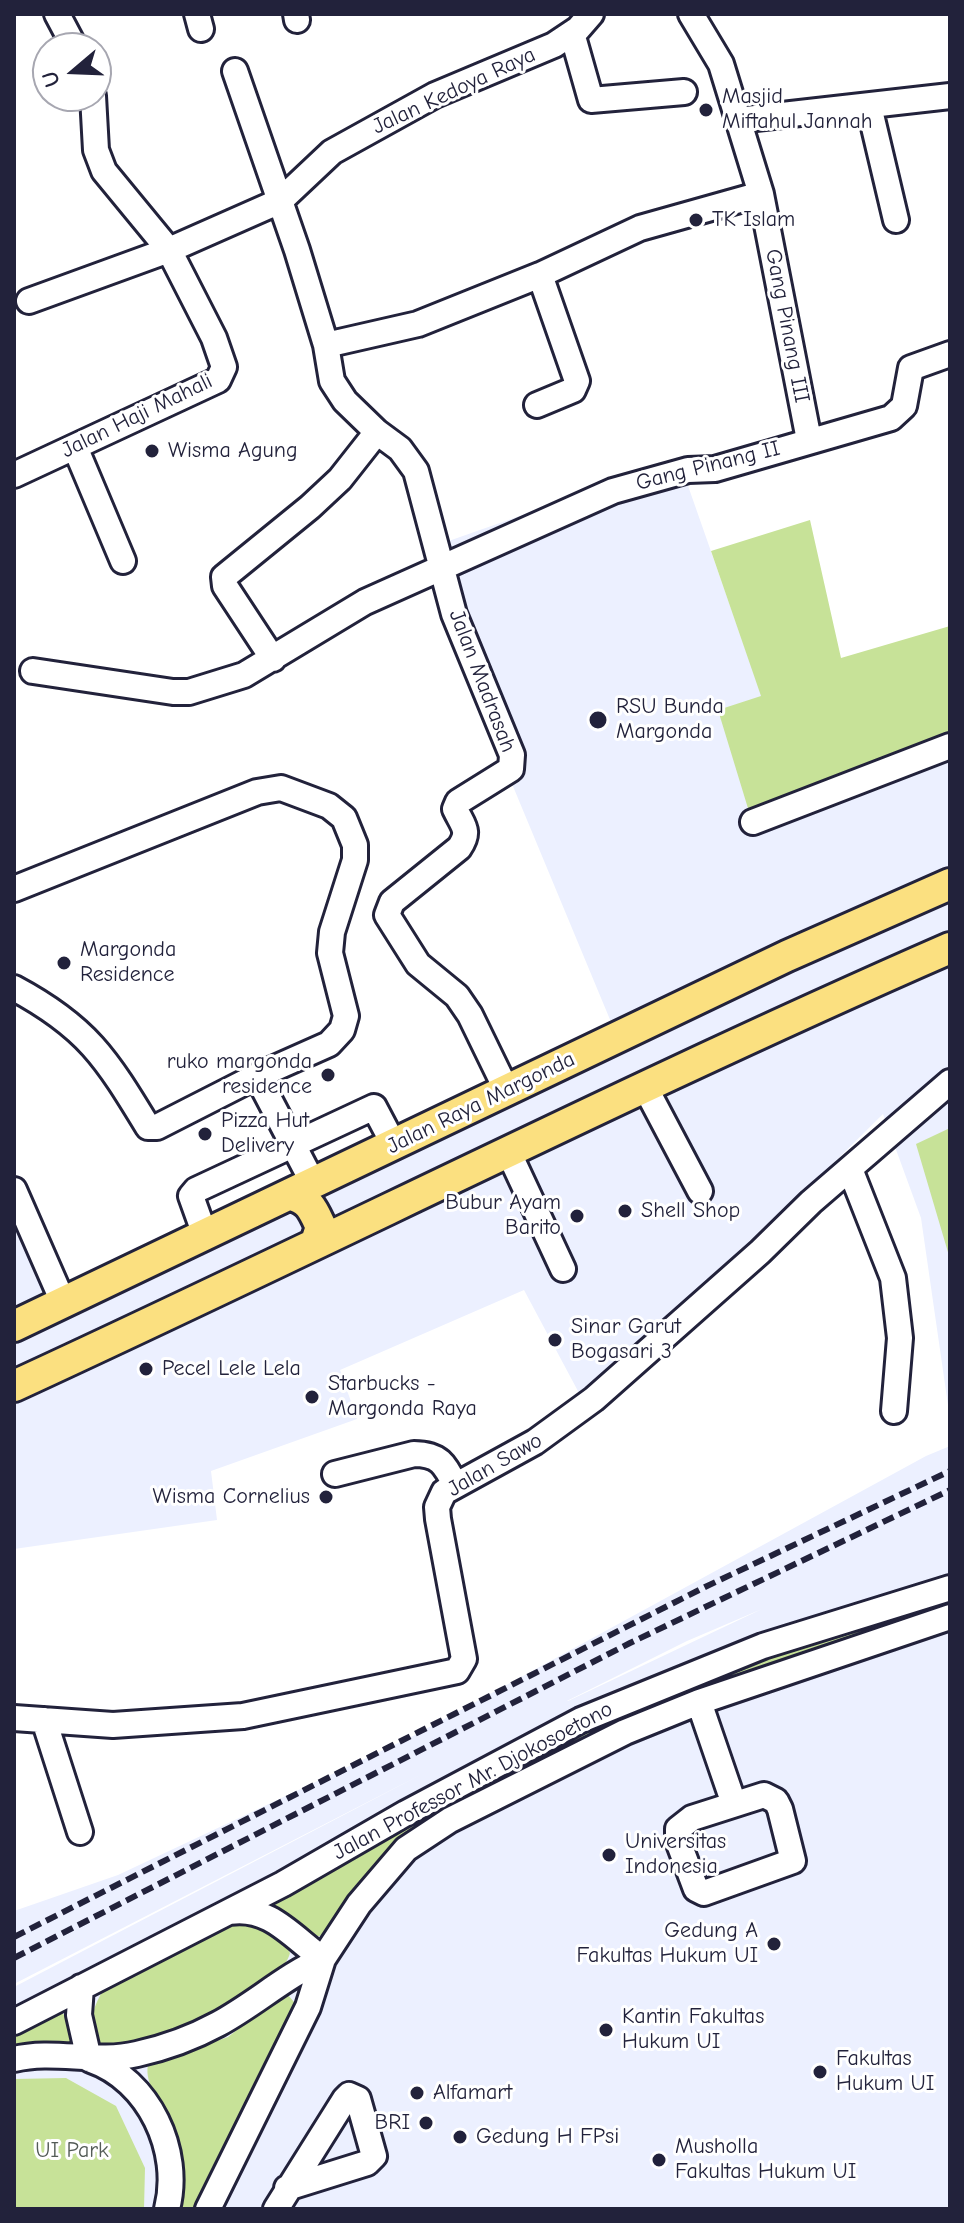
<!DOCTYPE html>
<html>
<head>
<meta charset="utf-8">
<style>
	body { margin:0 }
	#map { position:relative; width:964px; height:2223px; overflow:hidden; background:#fff; font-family:"Comic Neue",sans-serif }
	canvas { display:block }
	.frame { position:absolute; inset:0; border:16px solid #22223b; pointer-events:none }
	.north { position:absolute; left:32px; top:32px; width:80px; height:80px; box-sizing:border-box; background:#fff; border:2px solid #a7a7b1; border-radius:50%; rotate:251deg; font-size:22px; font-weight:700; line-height:32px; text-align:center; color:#22223b }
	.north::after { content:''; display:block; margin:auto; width:28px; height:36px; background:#22223b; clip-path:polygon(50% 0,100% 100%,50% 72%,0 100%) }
</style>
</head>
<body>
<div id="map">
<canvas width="964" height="2223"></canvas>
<div class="frame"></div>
<div class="north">U</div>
</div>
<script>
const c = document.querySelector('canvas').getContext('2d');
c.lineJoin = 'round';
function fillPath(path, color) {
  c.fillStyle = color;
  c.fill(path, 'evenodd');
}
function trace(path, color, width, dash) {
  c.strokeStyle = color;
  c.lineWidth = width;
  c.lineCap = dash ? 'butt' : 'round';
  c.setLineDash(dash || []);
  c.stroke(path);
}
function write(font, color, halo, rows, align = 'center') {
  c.font = font + ' "Comic Neue",sans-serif';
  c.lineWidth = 6;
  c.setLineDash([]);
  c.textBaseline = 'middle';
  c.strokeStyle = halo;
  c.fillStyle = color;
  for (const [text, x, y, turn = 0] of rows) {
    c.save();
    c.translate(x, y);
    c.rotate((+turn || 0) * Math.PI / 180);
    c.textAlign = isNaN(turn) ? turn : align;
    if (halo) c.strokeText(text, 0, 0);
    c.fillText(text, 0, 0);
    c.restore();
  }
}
fillPath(new Path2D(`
	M679,460L762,697L950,740V1419L921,1218L883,1114L768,1228L675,1331L579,1393L524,1290L340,1370L357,1419L211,1471L217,1520L14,1549V1209L52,1297L611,1022L500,755L423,550Z
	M950,1446V2209H14V1987L426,1772L14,1984V1911L118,1875L413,1736L926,1456ZM762,1609L568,1701H567L687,1641Z`), '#ecf0ff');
fillPath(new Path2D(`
	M810,520L841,658L950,626V740L754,828L718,710L761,696L711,551Z
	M950,1128V1259L916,1144Z
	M950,1596V1609L723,1684L409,1836L373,1865L330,1933L312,1938L266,1906L540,1750L721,1673Z
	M243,1921C263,1928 280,1933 290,1953C283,1987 156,2045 122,2051C114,2052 106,2049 99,2045C87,2025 92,2010 103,1990L225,1926Z
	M288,1995L294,2002L292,2013L196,2209H180C182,2179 176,2152 167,2123C162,2105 144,2084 148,2065L228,2037L279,1997Z
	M62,2013L70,2020L74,2042L71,2048L14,2050V2034Z
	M66,2078L116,2106L145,2168L144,2209H14V2079Z`), '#c7e298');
const minor = new Path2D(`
	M57,14L75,48
	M197,14L201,29
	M296,14L297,20
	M691,14L721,64L761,194L809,440
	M572,33L591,100L684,92
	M235,71L297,250L326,345L332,381L345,401L377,432L400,449L416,471L454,614L512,755L511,769L458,802L455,809C463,826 471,831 459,848L392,902L387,915L418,964L457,996L470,1015L507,1091
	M869,106L896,220
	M738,120L950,96
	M29,301L169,250L280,201L332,152L435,95L554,45L578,29L591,14
	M326,345L418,324L540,275L640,228L761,194
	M537,405L573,390L577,381L540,275
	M75,447L123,561
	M14,475L218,380L224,367L214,338L169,250L104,171L96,150L93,96
	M273,659L225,586L224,577L310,507L340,479L377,432
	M33,671L173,692H189L244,675L365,602L613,491L688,470L715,469L891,418L904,406L911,368L950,354
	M753,822L950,746
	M14,889L257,792L281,788L329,806L344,818L355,845V860L332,932L330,953L346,1016L342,1030L329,1044L257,1076L157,1127H148C106,1058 87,1027 14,988
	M257,1076L313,1183
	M644,1085L700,1191
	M508,1151L563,1269
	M850,1169L893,1278L900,1338L894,1411
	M14,1190L63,1302
	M205,1235L191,1196L196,1190L374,1107L394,1145
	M335,1474L414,1454C439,1454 445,1464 455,1485
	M699,1702L734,1804
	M14,1718L113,1725L243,1716L457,1671L464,1659L438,1519L437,1507L444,1492L535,1442L594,1399L760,1252L811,1202L950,1082
	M44,1720L80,1832
	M764,1795L776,1801L780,1809L793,1861L704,1893L696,1889L678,1841V1829L692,1818Z
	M230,1912C270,1906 292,1937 323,1959
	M81,1987L79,2015L89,2059
	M14,2022L283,1884L406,1813L581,1720L763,1646L950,1588
	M14,2059C54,2049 96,2064 137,2054C164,2048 194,2037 218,2024C255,2004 285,1976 323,1959
	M91,2060C149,2080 182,2151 167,2209
	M208,2209L308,2007L323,1959L359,1904L406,1849L450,1820L625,1732L699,1702L950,1617
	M276,2209L345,2099L349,2095L358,2099L374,2156L367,2163L287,2188`);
const major = new Path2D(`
	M291,1195C310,1200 313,1210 321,1227L316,1242
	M14,1326L787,956L950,884
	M14,1386C327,1242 634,1086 950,948`);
trace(minor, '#22223b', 30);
trace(major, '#22223b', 36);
trace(minor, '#fff', 24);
trace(major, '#fbe080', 30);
trace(new Path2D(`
	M14,1937L705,1587L950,1471
	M14,1958L630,1643L950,1490`), '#22223b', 6, [12, 6]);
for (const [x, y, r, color] of [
	[706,110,8,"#22223b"],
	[696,220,8,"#22223b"],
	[152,451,8,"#22223b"],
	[598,720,10,"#22223b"],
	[64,963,8,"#22223b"],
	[328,1075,8,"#22223b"],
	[205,1134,8,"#22223b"],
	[625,1211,8,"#22223b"],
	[577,1216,8,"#22223b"],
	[555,1340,8,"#22223b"],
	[146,1369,8,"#22223b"],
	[312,1397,8,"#22223b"],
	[326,1497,8,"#22223b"],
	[609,1855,8,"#22223b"],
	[774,1944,8,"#22223b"],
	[606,2030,8,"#22223b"],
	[820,2072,8,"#22223b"],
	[417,2093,8,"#22223b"],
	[426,2123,8,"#22223b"],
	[460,2137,8,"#22223b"],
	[659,2160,8,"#22223b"]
]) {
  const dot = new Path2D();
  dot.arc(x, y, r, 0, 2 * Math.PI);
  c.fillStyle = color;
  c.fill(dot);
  trace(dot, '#fff', 3);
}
write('22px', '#22223b', '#fff', [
	["Jalan Kedoya Raya",454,91,-25],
	["Gang Pinang III",787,326,79],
	["Jalan Haji Mahali",137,416,-26],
	["Gang Pinang II",708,466,-14],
	["Jalan Madrasah",482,681,69],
	["Jalan Raya Margonda",481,1103,-26],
	["Jalan Sawo",495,1465,-30],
	["Jalan Professor Mr. Djokosoetono",473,1781,-28]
]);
write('22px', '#22223b', '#fff', [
	["Masjid",722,97],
	["Miftahul Jannah",722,122],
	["TK Islam",712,220],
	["Wisma Agung",168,451],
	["RSU Bunda",616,707],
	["Margonda",616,732],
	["Margonda",80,950],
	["Residence",80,975],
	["ruko margonda",312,1062,"right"],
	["residence",312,1087,"right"],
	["Pizza Hut",221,1121],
	["Delivery",221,1146],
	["Bubur Ayam",561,1203,"right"],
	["Barito",561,1228,"right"],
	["Shell Shop",641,1211],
	["Sinar Garut",571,1327],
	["Bogasari 3",571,1352],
	["Pecel Lele Lela",162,1369],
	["Starbucks -",328,1384],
	["Margonda Raya",328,1409],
	["Wisma Cornelius",310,1497,"right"],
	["Universitas",625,1842],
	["Indonesia",625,1867],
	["Gedung A",758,1931,"right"],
	["Fakultas Hukum UI",758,1956,"right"],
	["Kantin Fakultas",622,2017],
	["Hukum UI",622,2042],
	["Fakultas",836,2059],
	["Hukum UI",836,2084],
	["Alfamart",433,2093],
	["BRI",410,2123,"right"],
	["Gedung H FPsi",476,2137],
	["Musholla",675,2147],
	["Fakultas Hukum UI",675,2172]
], 'left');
write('22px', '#545c57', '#fff', [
	["UI Park",72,2151]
]);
</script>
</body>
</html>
